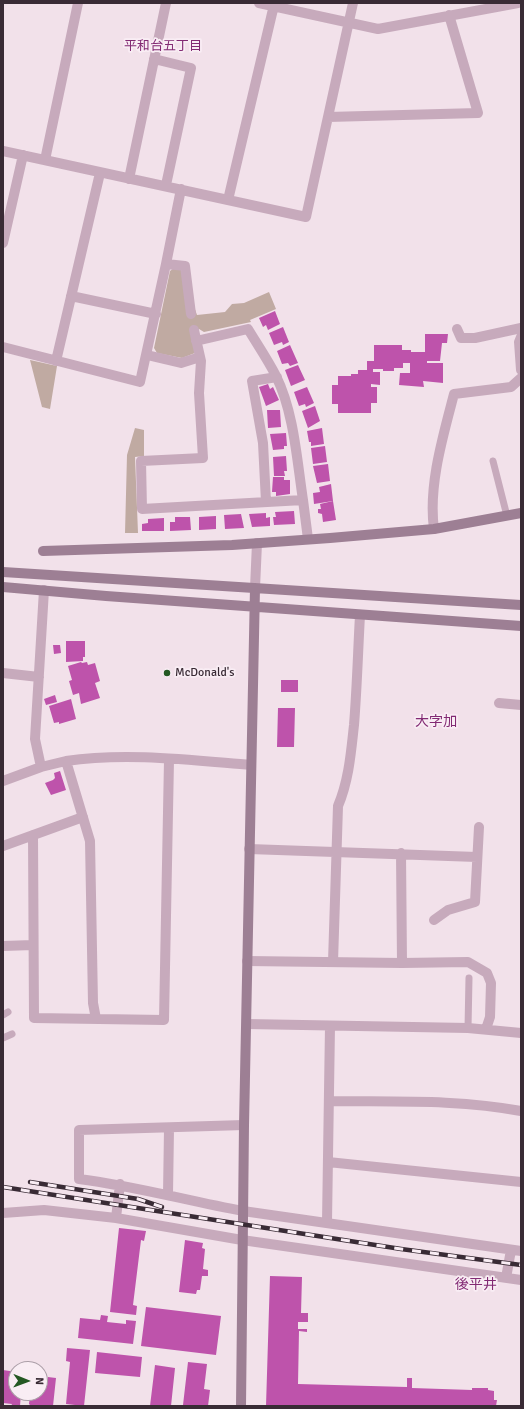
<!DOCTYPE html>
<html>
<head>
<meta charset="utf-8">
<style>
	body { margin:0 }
	#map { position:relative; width:524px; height:1409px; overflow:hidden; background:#f2e1ea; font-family:Signika,sans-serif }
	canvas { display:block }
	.frame { position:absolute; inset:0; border:4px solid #392b35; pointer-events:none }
	.north { position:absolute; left:8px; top:1361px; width:40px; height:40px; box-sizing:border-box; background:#f9edf4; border:1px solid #ac9fa8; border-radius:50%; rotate:91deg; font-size:11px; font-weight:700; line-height:16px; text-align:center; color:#392b35 }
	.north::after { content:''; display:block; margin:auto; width:14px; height:18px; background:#245823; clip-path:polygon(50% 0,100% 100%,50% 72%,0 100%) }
</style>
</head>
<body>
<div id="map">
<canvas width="524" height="1409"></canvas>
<div class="frame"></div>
<div class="north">N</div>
</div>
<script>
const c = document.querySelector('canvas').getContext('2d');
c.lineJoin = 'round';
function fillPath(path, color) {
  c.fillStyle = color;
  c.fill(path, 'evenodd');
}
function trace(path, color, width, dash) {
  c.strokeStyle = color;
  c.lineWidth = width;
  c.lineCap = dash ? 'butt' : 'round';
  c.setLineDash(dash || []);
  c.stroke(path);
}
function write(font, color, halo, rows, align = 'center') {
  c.font = font + ' Signika,"Noto Sans JP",sans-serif';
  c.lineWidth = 3.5;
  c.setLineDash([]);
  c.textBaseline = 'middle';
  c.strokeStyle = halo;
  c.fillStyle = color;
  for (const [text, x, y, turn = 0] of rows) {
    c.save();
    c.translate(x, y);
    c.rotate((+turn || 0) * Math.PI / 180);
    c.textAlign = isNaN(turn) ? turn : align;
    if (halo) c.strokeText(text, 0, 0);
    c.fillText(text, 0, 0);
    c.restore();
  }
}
fillPath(new Path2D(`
	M174,268L181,269L197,315L225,312L232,304L244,303L269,292L276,309L250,320L251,322L204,332L199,329L190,331L195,353L182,358L157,353L154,348L170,271Z
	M30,360L57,366L50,409L42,407Z
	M135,428L144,430V456L135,457L138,533H125L127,455Z`), '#c0aaa2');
fillPath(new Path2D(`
	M275,311L280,324L268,330L266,325L263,327L259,318Z
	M283,327L289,342L283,345L282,342L274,345L269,333Z
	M425,334H448L447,343H442L440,361H427V363H443V383L423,381L424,387L399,385L400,373H410V363H403V368H394V371H383V369H373V366V372H380V385L371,384V387H377V403H371V413H338V404H332V385H338V376H351V374H358V370H367V361H374V345H402V350H411V352H425Z
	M290,345L298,363L290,366L288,363L282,364L277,351Z
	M298,365L305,380L291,386L285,370Z
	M268,384L270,389L273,387L279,400L266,406L259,387Z
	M307,387L314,403L306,407L305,404L299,406L294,392Z
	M315,406L320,421L308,428L302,411Z
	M267,410H280L281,427L268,428Z
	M322,428L324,444L311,446V442H309L307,431Z
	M286,433L287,446H284V449L273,450L270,434Z
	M325,446L327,462L313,464L311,448Z
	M286,456L287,471H284L285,476H274L273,457Z
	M328,464L330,481L317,483L313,466Z
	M273,477H284V480H290V494L276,496V492H272Z
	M331,484L333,501L314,504L313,493L320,492L319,487Z
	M333,501L336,520L323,522L322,514L318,513V509H321L320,504Z
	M294,511L295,524L274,525L273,517H276L275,512Z
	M266,513V518L270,517V526L252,527L249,514Z
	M241,514L244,528L225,529L224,515Z
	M216,516V529L199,530V517Z
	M175,517H190L191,530L170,531V522H175Z
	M164,518V531H142V524L148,523V519Z
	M66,641H85V657H83V661L66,662Z
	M53,645H60L61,653L54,654Z
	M81,662L82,663L87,662L88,665L95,663L100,681L95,683L100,698L81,704L79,693L73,695L69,681L72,680L68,666Z
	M281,680H298V692H281Z
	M55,695L57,702L46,705L44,699Z
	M71,699L76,719L59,724V722L54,723L49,706Z
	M278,708H295L294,747H277Z
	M60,771L66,790L51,795L45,783L53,780L55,778L54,773Z
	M119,1228L146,1231L144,1241L141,1240L133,1305L137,1306L136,1315L110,1312Z
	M185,1240L203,1243L202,1248L205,1249L203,1269L208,1270V1276H202L200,1290H197L196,1294L179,1292Z
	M270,1276L302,1277L301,1313H308V1322H298V1329H307V1332L299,1331L298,1384L407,1387V1378H412V1388L472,1390V1388H488V1390L494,1391V1400H497L496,1406H266Z
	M146,1307L221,1316L216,1355L141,1346Z
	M101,1315L108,1316L107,1322L126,1324V1320L136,1321L133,1344L78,1338L80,1318L100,1320Z
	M67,1348L90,1350L84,1406L66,1404L70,1362L66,1361Z
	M97,1352L142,1357L140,1377L95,1373Z
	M188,1362L207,1364L204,1389L210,1390L208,1406L183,1405Z
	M155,1365L175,1368L171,1406H150Z
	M3,1370L16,1372V1393H21L20,1406H11L12,1404L3,1403Z
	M48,1377L56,1378L53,1406H31L29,1404L30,1394L40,1393V1380L47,1381Z`), '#be53ab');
trace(new Path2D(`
	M493,461L507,516
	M3,1015L8,1012
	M468,1028L469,978
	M3,1038L12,1034`), '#c7aabc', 7);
trace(new Path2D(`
	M259,3L378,29L518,3
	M154,59L191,68L166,185
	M328,117L478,113L449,15
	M3,151L306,217L353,3
	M45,160L78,3
	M129,179L166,3
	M228,200L274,5
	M3,243L23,155
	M166,264L181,189
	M71,296L156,314
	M457,329L461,338H475L521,328
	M194,330L201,361L199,393L203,458L141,461L142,509L303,500L308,539
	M521,337L519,342L521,370
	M196,341L248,329C257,344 268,360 276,376C294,412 297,461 303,500
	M3,347L140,382L166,264L185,266L191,314
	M147,355L181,363L200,357
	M56,361L100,173
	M266,502L263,443L252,381L277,377
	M434,529C428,486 443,436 454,394L511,387L521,378
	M255,588L257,543
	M3,673L39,677
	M499,703L521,705
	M66,761C126,752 190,760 251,765
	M41,767L35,739L44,590
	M3,781L41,767L66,761L90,841L93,1003L96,1019
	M33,835L34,1018L164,1020L169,760
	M3,846L83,817
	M249,849L477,857
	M401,853L402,963
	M434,920L448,910L475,902L479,827
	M3,946L33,945
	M247,961L402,963L468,962L487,973L491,983L490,1017L486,1029
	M333,962L338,806C349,780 351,752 354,725C357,688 358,651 360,615
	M247,1024L468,1028L521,1033
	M329,1101C393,1102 458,1099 521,1111
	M244,1125L79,1130V1179C135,1186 188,1201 243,1211L521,1251
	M328,1162L521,1182
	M168,1194L169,1129
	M3,1213L44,1210L116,1218L242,1240L521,1280
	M116,1218L120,1184
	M327,1222L330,1026
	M506,1278L511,1250`), '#c7aabc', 10);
trace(new Path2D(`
	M43,551L232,545L330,538L434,529L521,513
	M3,572L521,605
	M3,587L106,596L521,626
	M241,1406L244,1125L255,588`), '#9d7f94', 10);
const rail = new Path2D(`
	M30,1182L138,1199L162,1207
	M3,1187L401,1249L521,1265`);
trace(rail, '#392b35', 4.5);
trace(rail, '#f9edf4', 3, [9]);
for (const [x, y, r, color] of [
	[167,673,4,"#245823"]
]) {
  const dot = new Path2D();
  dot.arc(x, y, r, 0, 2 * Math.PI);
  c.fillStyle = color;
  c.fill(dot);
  trace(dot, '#f9edf4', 1.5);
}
write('12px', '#392b35', '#f9edf4', [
	["McDonald's",175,673]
], 'left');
write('13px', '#822a73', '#f9edf4', [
	["平和台五丁目",163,47]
]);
write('14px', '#822a73', '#f9edf4', [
	["大字加",436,722],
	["後平井",476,1285]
]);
</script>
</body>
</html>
